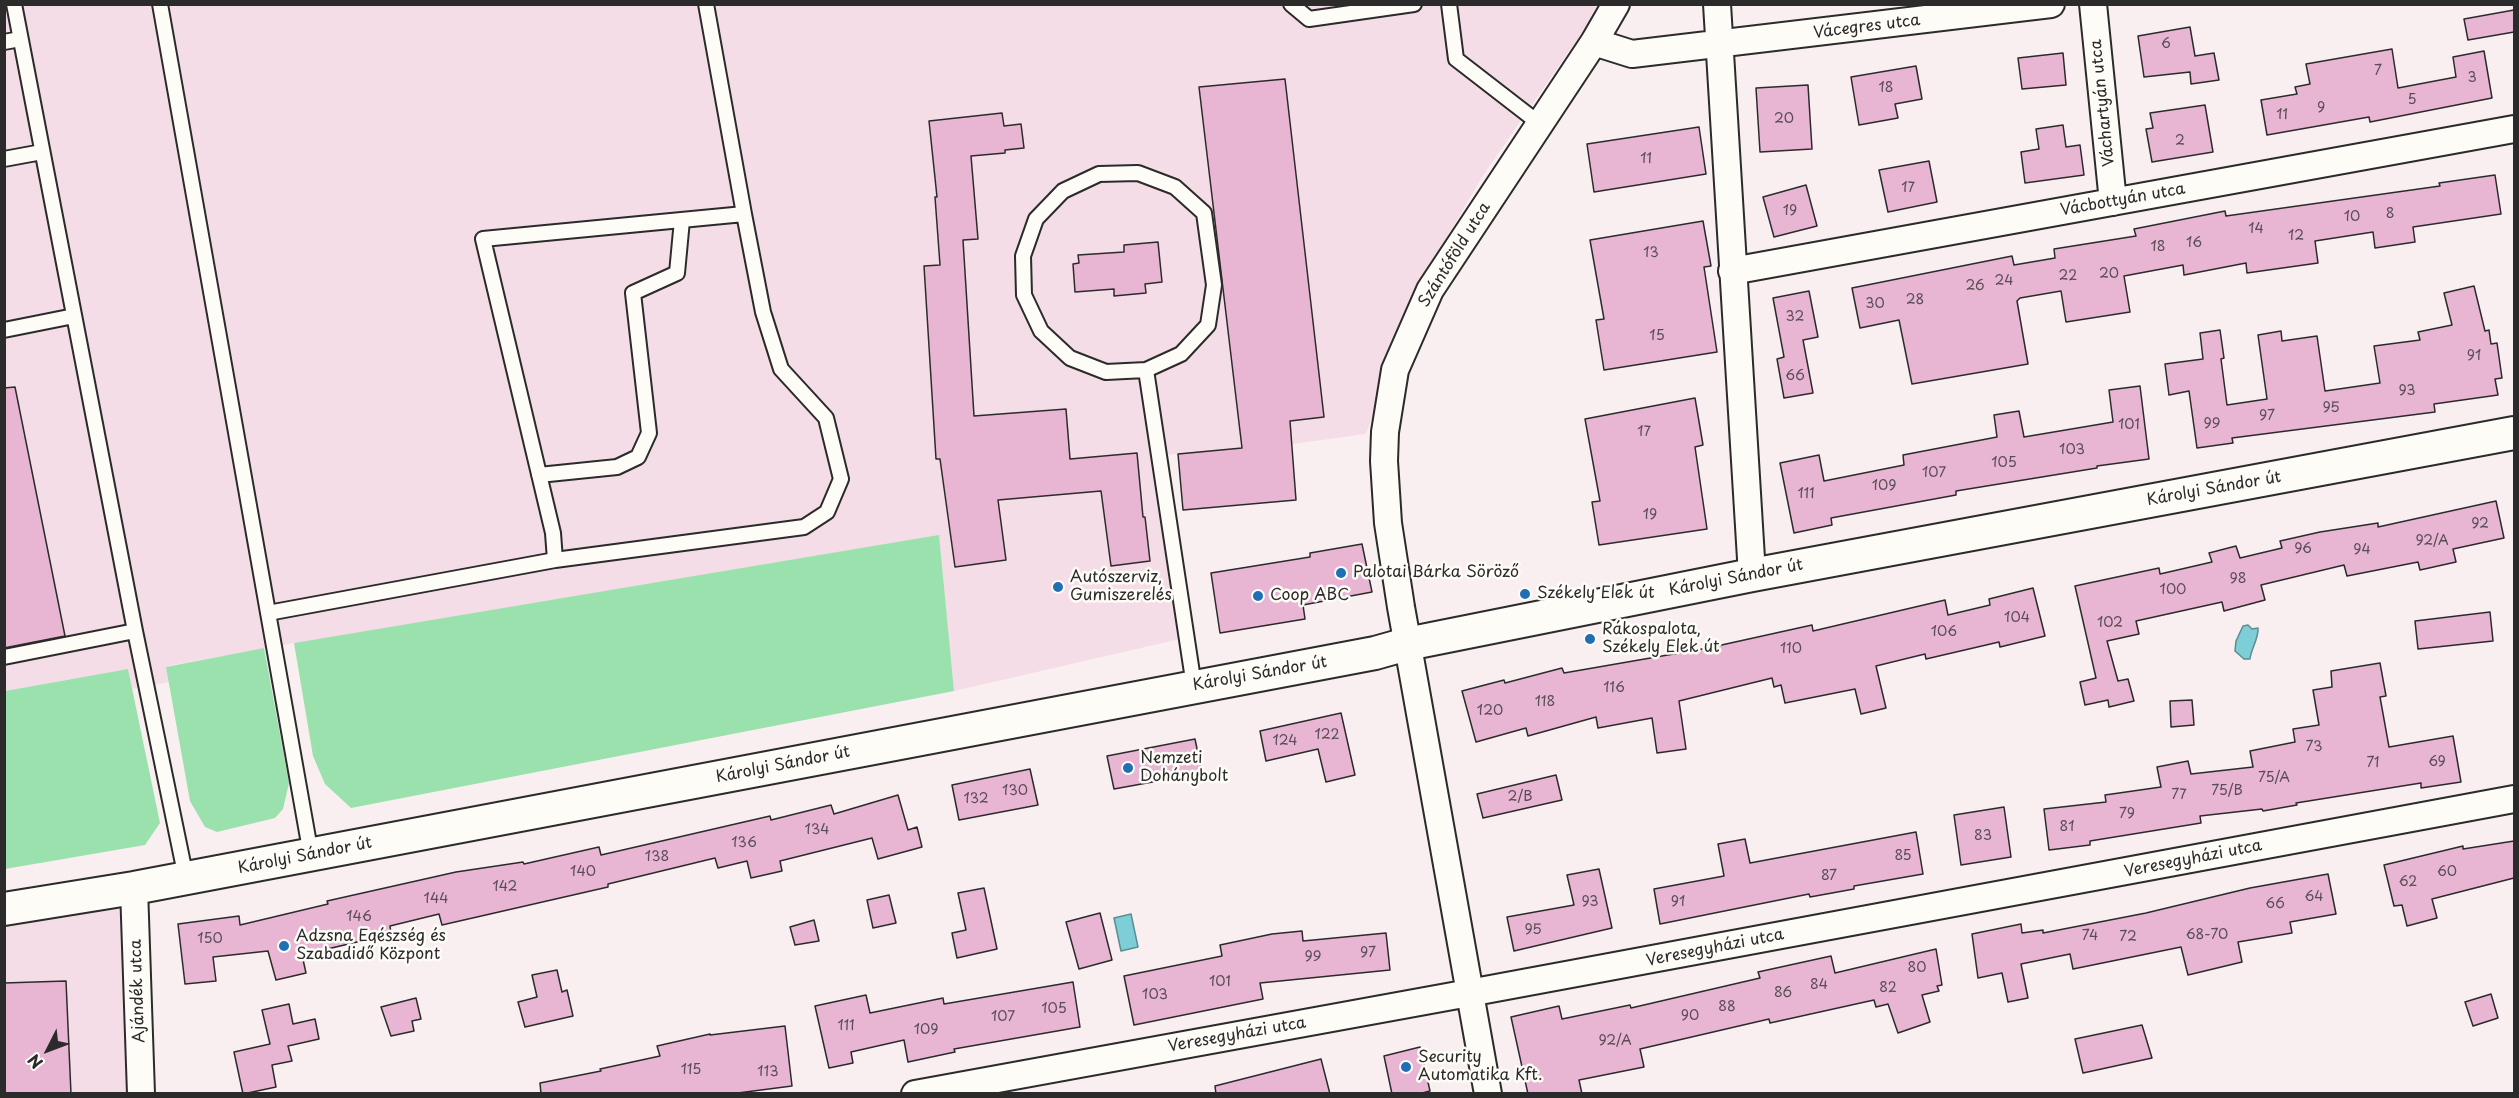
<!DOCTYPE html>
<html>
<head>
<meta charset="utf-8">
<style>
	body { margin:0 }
	#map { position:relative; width:2519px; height:1098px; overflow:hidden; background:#f9eef0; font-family:"Playpen Sans",sans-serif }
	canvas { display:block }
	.frame { position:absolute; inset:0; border:6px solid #2b2b2b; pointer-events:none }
	.north { position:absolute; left:18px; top:1020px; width:60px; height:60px; -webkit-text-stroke:4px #fdfcf7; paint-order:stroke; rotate:228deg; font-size:16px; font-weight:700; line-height:24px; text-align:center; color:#2b2b2b }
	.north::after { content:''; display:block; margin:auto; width:21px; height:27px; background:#2b2b2b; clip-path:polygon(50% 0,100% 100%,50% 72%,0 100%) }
</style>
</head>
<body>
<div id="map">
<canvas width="2519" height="1098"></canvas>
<div class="frame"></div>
<div class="north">N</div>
</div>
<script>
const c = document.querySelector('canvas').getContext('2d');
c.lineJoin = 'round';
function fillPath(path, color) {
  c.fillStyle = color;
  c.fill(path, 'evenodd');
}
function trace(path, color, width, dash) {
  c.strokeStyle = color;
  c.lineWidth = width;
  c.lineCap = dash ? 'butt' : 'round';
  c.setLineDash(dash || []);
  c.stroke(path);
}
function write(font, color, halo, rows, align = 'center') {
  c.font = font + ' "Playpen Sans",sans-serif';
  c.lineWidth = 5;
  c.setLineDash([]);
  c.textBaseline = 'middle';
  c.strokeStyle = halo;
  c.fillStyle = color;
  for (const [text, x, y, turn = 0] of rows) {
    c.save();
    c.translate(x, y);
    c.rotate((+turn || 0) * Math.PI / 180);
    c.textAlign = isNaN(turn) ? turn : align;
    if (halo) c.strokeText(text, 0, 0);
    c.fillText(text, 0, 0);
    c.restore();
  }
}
fillPath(new Path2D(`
	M5,5H1601L1482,177L1422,280L1366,434L1292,444L1164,455L1193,636L954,691L938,536L294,643L167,666L169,682L132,689L128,669L5,691Z
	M132,881V1093L5,1094V905Z`), '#f4dde7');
fillPath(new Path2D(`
	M939,535L954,691L351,808L325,784L313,756L294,643Z
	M264,648L289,783L283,809L275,818L217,832L205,827L190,801L166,667Z
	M128,669L160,823L145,845L5,869V691Z`), '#9be1ae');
const water = new Path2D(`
	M2248,625L2252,629L2258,628C2259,638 2251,649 2250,659H2244L2235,651L2236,641L2243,626Z
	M1131,914L1138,947L1121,951L1114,918Z`);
fillPath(water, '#7dced6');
trace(water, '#5c8d92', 1.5);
const building = new Path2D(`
	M2514,10V32L2468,40L2464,19Z
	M2190,27L2195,56L2214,53L2219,80L2191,84L2190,72L2144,77L2138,36Z
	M2392,49L2398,88L2456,77L2453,57L2484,51L2492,98L2370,122L2369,117L2267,135L2261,100L2297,94L2295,87L2310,84L2306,64Z
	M2063,53L2066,85L2022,89L2018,58Z
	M1916,66L1922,99L1895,104L1898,118L1859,125L1851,77Z
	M1285,79L1324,417L1290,421L1296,500L1183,510L1178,454L1242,448L1199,87Z
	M1808,85L1812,149L1760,152L1756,88Z
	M2205,105L2213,152L2152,162L2146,129L2153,128L2150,113Z
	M1002,113L1004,126L1021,124L1024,148L1005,150V153L971,156L978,239L963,240L974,416L1066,409L1070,459L1137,453L1143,517H1145L1150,561L1111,566L1101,491L998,500L1006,560L955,567L940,459H936L924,266L940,265L935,197H937L929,121Z
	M2063,125L2066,147L2080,145L2084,175L2025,183L2021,152L2039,149L2036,129Z
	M1699,127L1706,174L1594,192L1587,144Z
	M1929,161L1937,202L1888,212L1879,170Z
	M2495,175L2501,214L2413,227L2415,242L2375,248L2373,232L2315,241L2318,263L2247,273L2246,263L2184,275L2183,265L2124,276L2130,312L2066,322L2061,291L2020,298L2017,301L2028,364L1912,384L1899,320L1860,328L1852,288L2012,256L2014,265L2055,258L2054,249L2136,236L2134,229L2225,211L2226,216L2440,186L2439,183Z
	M1806,185L1817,226L1774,237L1763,197Z
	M1703,221L1711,266L1704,267L1717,352L1604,370L1596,320L1604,319L1590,240Z
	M1158,242L1162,282L1145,284L1146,293L1114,296V289L1075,292L1073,264L1079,263L1078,255L1124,252V245Z
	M2474,286L2485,331L2489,330L2491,344L2497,343L2502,378L2495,379L2498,395L2434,404L2435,412L2232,438L2233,443L2197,448L2189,391L2169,395L2165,364L2203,359L2200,333L2220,330L2224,358L2221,359L2227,405L2267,399L2258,335L2281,331L2282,341L2317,336L2325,391L2380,383L2374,346L2420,340L2418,332L2452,325L2444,293Z
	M1809,291L1818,337L1803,340L1813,393L1784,398L1777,359L1784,357L1773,298Z
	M2140,386L2149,459L2097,466V468L1956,491V495L1831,518L1832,525L1794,533L1780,463L1819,455L1824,481L1904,465L1903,455L1997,437L1994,415L2019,411L2024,437L2113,422L2109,390Z
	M15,387L65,636L4,648V388Z
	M1695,398L1703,445L1695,447L1707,529L1599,545L1592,502L1600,501L1585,419Z
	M2496,501L2504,538L2453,549L2456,562L2420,570L2418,562L2347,576L2344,565L2261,585L2265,600L2224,611L2222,602L2136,621L2139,634L2107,641L2118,681L2128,679L2134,701L2109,707L2108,700L2085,705L2080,682L2096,678L2075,586L2159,568L2160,574L2212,562L2209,553L2236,546L2240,558L2282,548L2280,541L2320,532L2378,523V527Z
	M1362,544L1372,592L1303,605L1305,619L1220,633L1211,573L1310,557V553Z
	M2033,588L2045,636L2000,647L1999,642L1926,659L1925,654L1876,666L1886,708L1861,714L1855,689L1785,703L1781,685L1774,687L1772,678L1679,701L1686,749L1657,753L1652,718L1598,728L1596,717L1528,736L1526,728L1476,742L1462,691L1504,680L1505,683L1562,668L1564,673L1708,648L1812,625L1813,631L1945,600L1948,615L1990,605L1989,599Z
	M2490,612L2493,641L2418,649L2415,621Z
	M2380,663L2386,696L2380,697L2389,747L2453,736L2461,782L2421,788V783L2296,803L2297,805L2263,811L2262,809L2200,816L2201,823L2090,841V845L2049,850L2044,809L2106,802L2105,795L2161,787L2157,767L2188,761L2191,774L2253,767L2250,751L2295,742L2293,729L2319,725L2313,690L2332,687L2331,671Z
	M2192,700L2194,725L2171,727L2170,701Z
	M1341,713L1355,775L1326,782L1318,749L1266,761L1260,731Z
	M1195,739L1202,773L1114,789L1107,756Z
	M1030,769L1038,805L959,820L952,785Z
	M1556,775L1562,800L1483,818L1477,794Z
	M898,795L908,830L917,827L922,847L878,859L872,838L780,861L782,871L751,878L747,861L718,868L715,858L608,884V887L442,925L439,914L390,926L391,934L302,955L306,973L276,980L268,951L213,957L216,981L185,984L178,924L239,916L240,925L328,904L327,901L456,872L523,862L524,864L599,847L601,855L770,816L771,820L831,805L834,814Z
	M2004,807L2011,857L1961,865L1954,815Z
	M1916,832L1923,874L1854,886V889L1810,897L1809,894L1660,924L1654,889L1724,876L1718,844L1745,839L1750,863Z
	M2514,841V878L2432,899L2437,918L2407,926L2402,905L2394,906L2384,865L2463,846V849Z
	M1599,869L1612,928L1514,951L1507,917L1574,905L1567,875Z
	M2328,874L2336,914L2290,922L2292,933L2238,942L2242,962L2188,975L2181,947L2073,969L2070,954L2021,964L2028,998L2008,1002L2002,973L1978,978L1972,934L2021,924L2022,933L2043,930V933L2146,913L2250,888Z
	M984,888L997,949L957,958L952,933L966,930L958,893Z
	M889,895L896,923L873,928L867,900Z
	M1100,913L1112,960L1079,969L1066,922Z
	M814,920L819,941L795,945L790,927Z
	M1302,931L1303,941L1386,933L1390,970L1260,983L1263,999L1134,1025L1124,976L1222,956L1220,945L1272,934Z
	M1936,949L1942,985L1937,986L1939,991L1922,995L1930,1022L1898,1033L1888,1004L1876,1007L1874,1000L1770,1023L1769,1019L1640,1049L1644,1067L1579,1080L1582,1094H1528L1511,1017L1559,1006L1562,1019L1630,1005L1631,1008L1760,978L1758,972L1831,956L1835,973Z
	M557,970L562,992L567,990L573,1016L525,1027L518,1002L537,997L532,975Z
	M66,981L71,1094H4V983Z
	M1073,982L1080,1027L954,1049L955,1052L908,1062L904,1040L851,1052L853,1063L829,1068L815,1006L866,995L870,1013L943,998L944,1004Z
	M2491,994L2498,1018L2473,1026L2465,1002Z
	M416,998L421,1019L412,1021L414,1031L391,1036L381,1007Z
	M289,1004L293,1024L315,1019L319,1039L288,1046L292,1061L272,1065L276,1087L243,1094L234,1052L270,1044L262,1010Z
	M2142,1025L2152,1058L2083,1073L2075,1039Z
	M785,1026L792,1086L730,1094H541L540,1083L601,1071L600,1069L660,1056L657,1046L710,1034V1035Z
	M1420,1047L1430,1091L1418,1094H1392L1384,1056Z
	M1321,1059L1330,1094H1216L1215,1086Z`);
fillPath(building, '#e8b5d3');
trace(building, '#2b2b2b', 1.5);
const service = new Path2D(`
	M14,4L135,631L186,878
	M160,4L311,855
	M1291,4L1309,19L1414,4
	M1449,4L1456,59L1540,124
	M4,42L20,39
	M4,159L42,152
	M1138,173L1175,187L1204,213L1214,285L1208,325L1181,354L1146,370L1106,372L1070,358L1041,331L1024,295L1023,256L1036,219L1063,191L1099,174Z
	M4,330L74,316
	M1146,370L1194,686
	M539,475L617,467L638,457L649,433L633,293L677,273L682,220
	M555,560L804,527L827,512L841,479L826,418L781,369L763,312L744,214
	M268,613L555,560L553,533L483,239L744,214L706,4
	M4,657L135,631`);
const minor = new Path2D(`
	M1717,4L1752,575
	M2093,4L2113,202
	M1594,42L1632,54L2051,4
	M1732,271L2514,129
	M134,888L141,1094
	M915,1094L1469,993L2514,799
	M1488,1094L1401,607L1388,523L1384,461L1385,432L1395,370L1430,290L1594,42L1616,4`);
const tertiary = new Path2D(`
	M4,909L134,888L1375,653L1407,644L1752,575L2514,433`);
trace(service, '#2b2b2b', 18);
trace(minor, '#2b2b2b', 30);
trace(tertiary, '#2b2b2b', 36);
trace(service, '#fdfcf7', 14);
trace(minor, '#fdfcf7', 26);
trace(tertiary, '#fdfcf7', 32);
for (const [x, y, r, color] of [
	[1341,573,6,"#1f6fb2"],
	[1058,587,6,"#1f6fb2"],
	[1525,594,6,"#1f6fb2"],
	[1258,596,6,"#1f6fb2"],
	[1590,639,6,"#1f6fb2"],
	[1128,768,6,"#1f6fb2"],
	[284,946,6,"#1f6fb2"],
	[1406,1067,6,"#1f6fb2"]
]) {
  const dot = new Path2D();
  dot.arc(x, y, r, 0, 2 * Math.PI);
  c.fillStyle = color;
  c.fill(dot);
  trace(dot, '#fdfcf7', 2);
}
write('14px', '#5a4e55', null, [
	["6",2166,44],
	["7",2378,71],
	["3",2472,78],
	["18",1886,88],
	["5",2412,100],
	["9",2321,108],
	["11",2282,115],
	["20",1784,119],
	["2",2180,141],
	["11",1646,159],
	["17",1908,188],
	["19",1790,211],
	["8",2390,214],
	["10",2352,217],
	["14",2256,229],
	["12",2296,236],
	["16",2194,243],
	["18",2158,247],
	["13",1651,253],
	["20",2109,274],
	["22",2068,276],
	["24",2004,281],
	["26",1975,286],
	["28",1915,300],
	["30",1875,304],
	["32",1795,317],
	["15",1657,336],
	["91",2474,356],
	["66",1795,376],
	["93",2407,391],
	["95",2331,408],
	["97",2267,416],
	["99",2212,424],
	["101",2129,425],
	["17",1644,432],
	["103",2072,450],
	["105",2004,463],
	["107",1934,473],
	["109",1884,486],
	["111",1806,494],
	["19",1650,515],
	["92",2480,524],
	["92/A",2432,541],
	["96",2303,549],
	["94",2362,550],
	["98",2238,579],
	["100",2173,590],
	["104",2017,618],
	["102",2110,623],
	["106",1944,632],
	["110",1791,649],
	["116",1614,688],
	["118",1545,702],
	["120",1490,711],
	["122",1327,735],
	["124",1285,741],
	["73",2314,747],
	["69",2437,762],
	["71",2373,763],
	["75/A",2274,778],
	["130",1015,791],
	["75/B",2227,791],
	["77",2179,795],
	["2/B",1520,797],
	["132",976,799],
	["79",2127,814],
	["81",2067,827],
	["134",817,830],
	["83",1983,836],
	["136",744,843],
	["85",1903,856],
	["138",657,857],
	["140",583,872],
	["60",2447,872],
	["87",1829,876],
	["62",2408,882],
	["142",505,887],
	["64",2314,897],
	["144",436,899],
	["93",1590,902],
	["91",1678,902],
	["66",2275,904],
	["146",359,917],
	["95",1533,930],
	["68-70",2207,935],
	["74",2090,936],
	["72",2128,937],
	["150",210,939],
	["97",1368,953],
	["99",1313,957],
	["80",1917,968],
	["101",1220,982],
	["84",1819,985],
	["82",1888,988],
	["86",1783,993],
	["103",1155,995],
	["88",1727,1007],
	["105",1054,1009],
	["90",1690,1016],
	["107",1003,1017],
	["111",846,1026],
	["109",926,1030],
	["92/A",1615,1041],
	["115",691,1070],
	["113",768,1072]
]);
write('16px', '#2b2b2b', '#fdfcf7', [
	["Vácegres utca",1867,27,-7],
	["Váchartyán utca",2103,103,-96],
	["Vácbottyán utca",2123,200,-10],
	["Szántóföld utca",1455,255,-58],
	["Károlyi Sándor út",2214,489,-10],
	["Károlyi Sándor út",1736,578,-11],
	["Károlyi Sándor út",1260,674,-10],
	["Károlyi Sándor út",783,765,-11],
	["Károlyi Sándor út",305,856,-11],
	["Veresegyházi utca",2193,859,-11],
	["Veresegyházi utca",1715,948,-11],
	["Ajándék utca",138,991,-92],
	["Veresegyházi utca",1237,1035,-10]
]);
write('16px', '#2b2b2b', '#fdfcf7', [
	["Palotai Bárka Söröző",1353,573],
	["Autószerviz,",1070,578],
	["Gumiszerelés",1070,596],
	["Székely Elek út",1537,594],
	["Coop ABC",1270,596],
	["Rákospalota,",1602,630],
	["Székely Elek út",1602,648],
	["Nemzeti",1140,759],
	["Dohánybolt",1140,777],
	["Adzsna Egészség és",296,937],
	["Szabadidő Központ",296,955],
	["Security",1418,1058],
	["Automatika Kft.",1418,1076]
], 'left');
</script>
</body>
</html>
